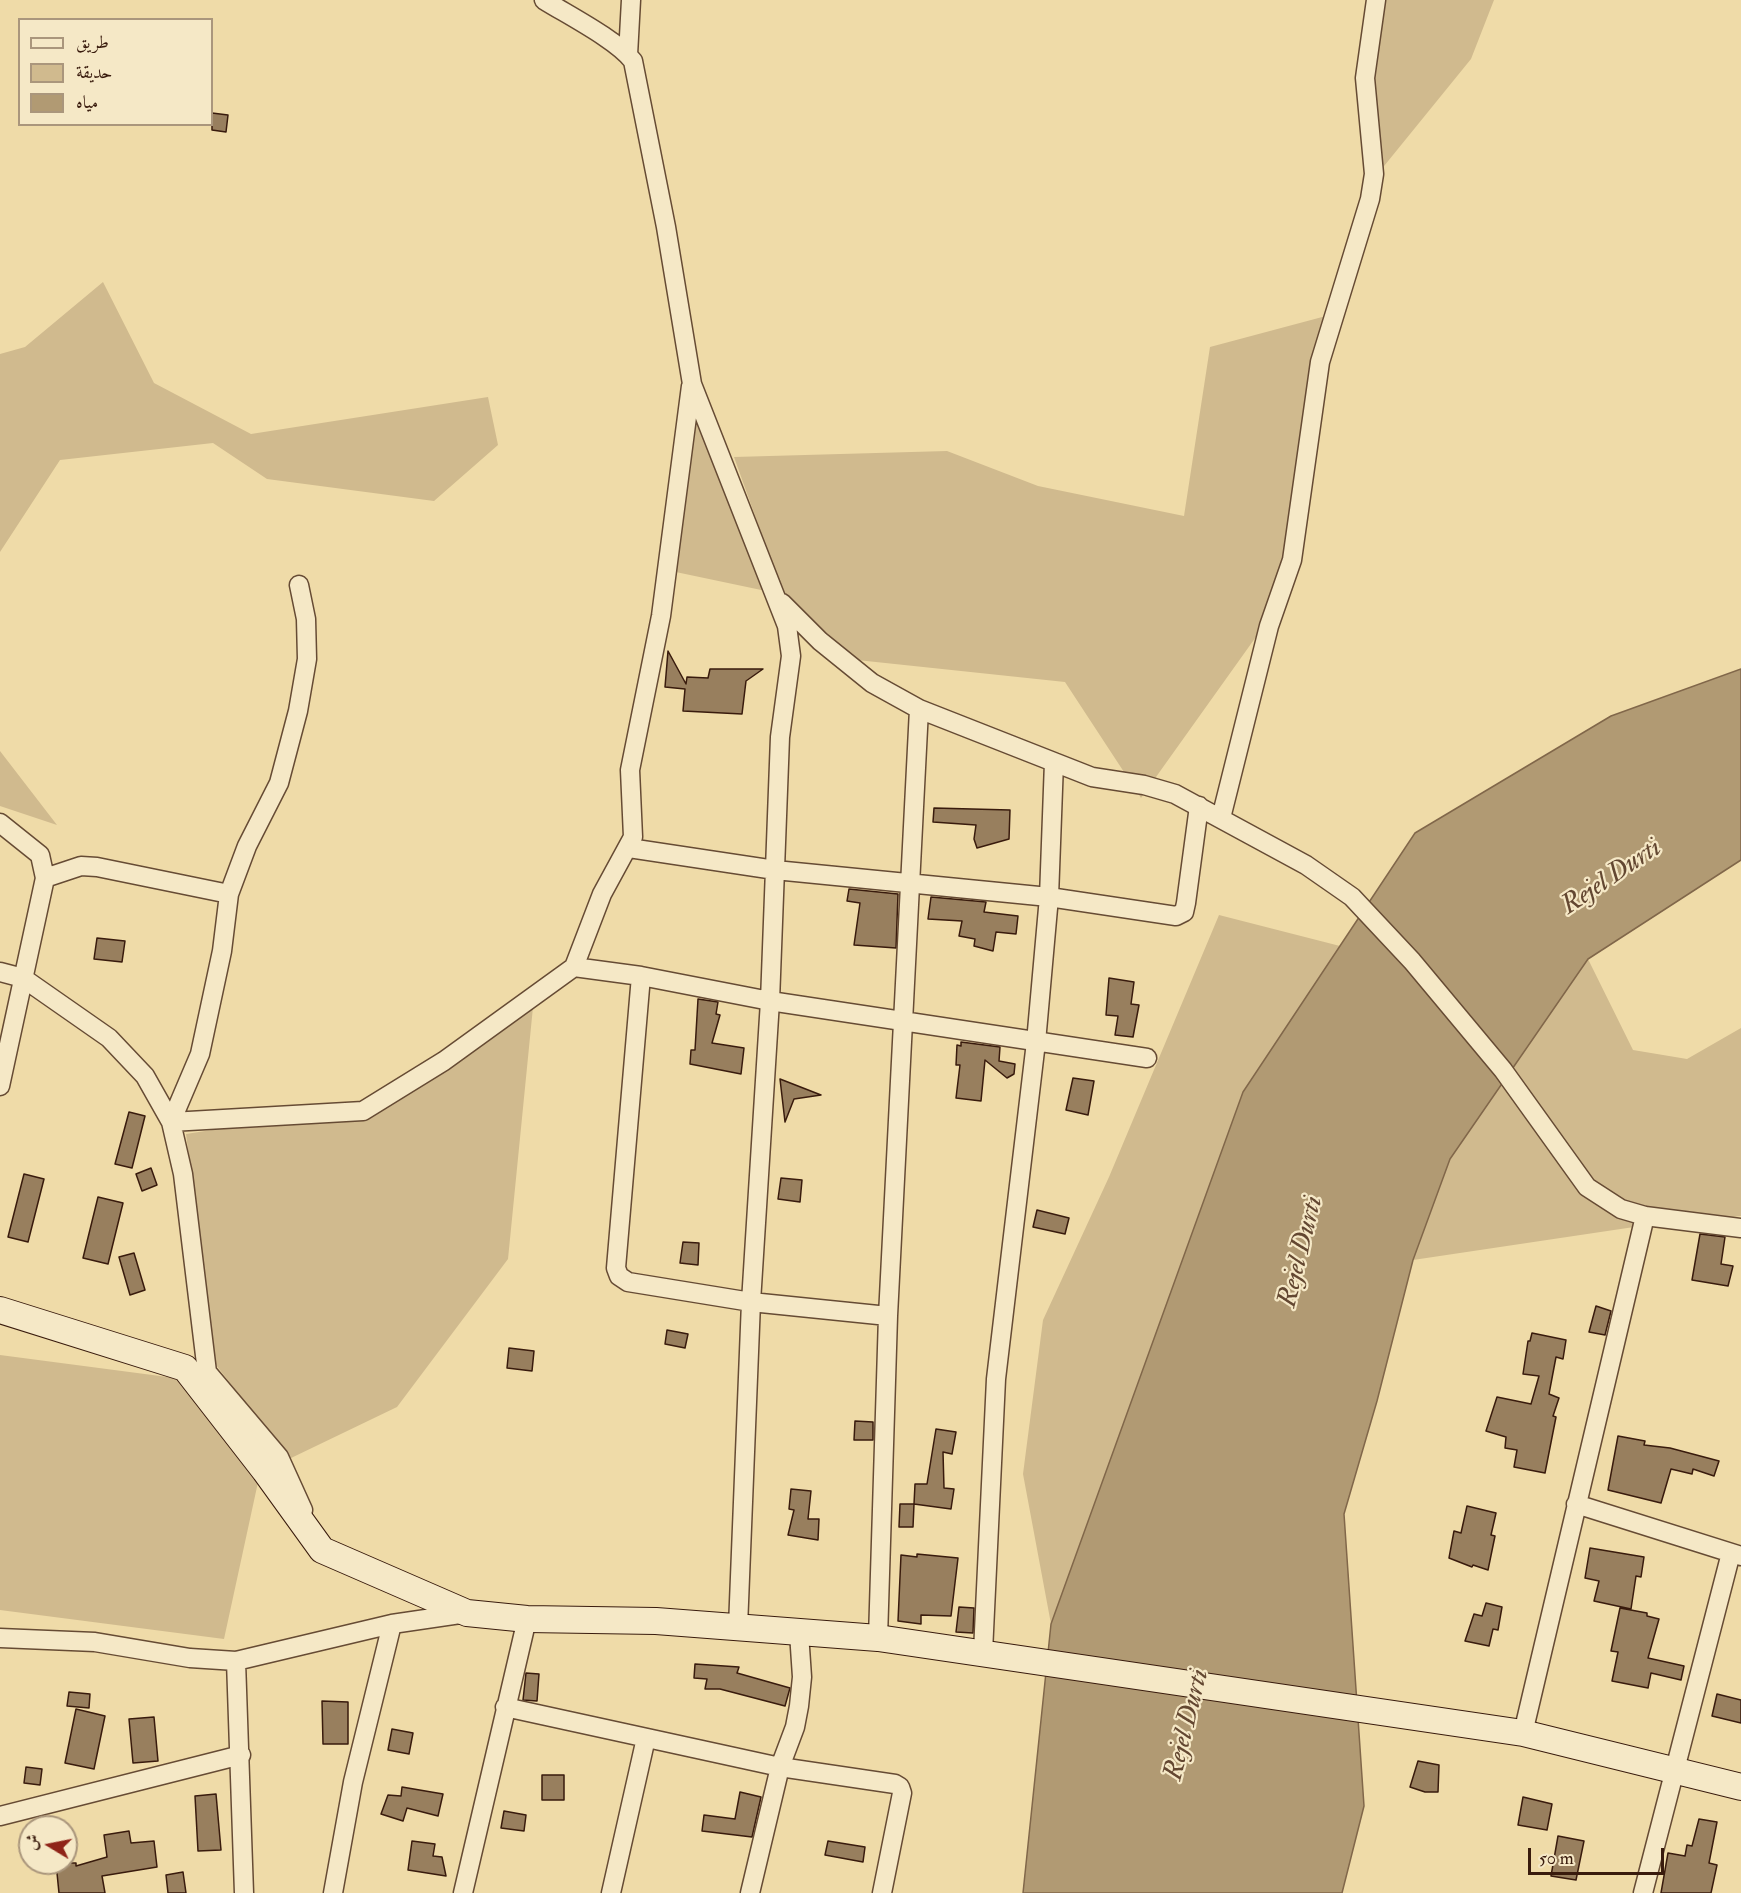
<!DOCTYPE html>
<html>
<head>
<meta charset="utf-8">
<style>
	body { margin:0 }
	#map { position:relative; width:1741px; height:1893px; overflow:hidden; background:#efdba8; font-family:"IM FELL Double Pica",Amiri,serif }
	canvas { display:block }
	.legend { position:absolute; left:18px; top:18px; width:195px; height:108px; box-sizing:border-box; background:#f5e8c6; border:2px solid #aa967c; margin:0; padding:8px 10px; list-style:none; font-size:18px; color:#391b0d }
	.legend li { display:flex; align-items:center; gap:12px; height:30px }
	.legend b { width:30px; border:2px solid #aa967c }
	.north { position:absolute; left:18px; top:1815px; width:60px; height:60px; box-sizing:border-box; background:#f5e8c6; border:2px solid #aa967c; border-radius:50%; rotate:280deg; font-size:16px; font-weight:700; line-height:24px; text-align:center; color:#391b0d }
	.north::after { content:''; display:block; margin:auto; width:21px; height:27px; background:#8f2418; clip-path:polygon(50% 0,100% 100%,50% 72%,0 100%) }
	.scale { position:absolute; left:1528px; top:1848px; width:136px; height:27px; box-sizing:border-box; border:3px solid #391b0d; border-top:0; padding-left:8px; font-size:18px; line-height:21px; white-space:nowrap; color:#391b0d; -webkit-text-stroke:4px #f5e8c6; paint-order:stroke }
</style>
</head>
<body>
<div id="map">
<canvas width="1741" height="1893"></canvas>
<ul class="legend">
<li><b style="height:8px;background:#f5e8c6"></b>طريق</li>
<li><b style="height:16px;background:#d0ba8e"></b>حديقة</li>
<li><b style="height:16px;background:#b19a73"></b>مياه</li>
</ul>
<div class="north">ش</div>
<div class="scale">50 m</div>
</div>
<script>
const c = document.querySelector('canvas').getContext('2d');
c.lineJoin = 'round';
function fillPath(path, color) {
  c.fillStyle = color;
  c.fill(path, 'evenodd');
}
function trace(path, color, width, dash) {
  c.strokeStyle = color;
  c.lineWidth = width;
  c.lineCap = dash ? 'butt' : 'round';
  c.setLineDash(dash || []);
  c.stroke(path);
}
function write(font, color, halo, rows, align = 'center') {
  c.font = font + ' "IM FELL Double Pica",serif';
  c.lineWidth = 4.5;
  c.setLineDash([]);
  c.textBaseline = 'middle';
  c.strokeStyle = halo;
  c.fillStyle = color;
  for (const [text, x, y, turn = 0] of rows) {
    c.save();
    c.translate(x, y);
    c.rotate((+turn || 0) * Math.PI / 180);
    c.textAlign = isNaN(turn) ? turn : align;
    if (halo) c.strokeText(text, 0, 0);
    c.fillText(text, 0, 0);
    c.restore();
  }
}
fillPath(new Path2D(`
	M1381,0H1494L1471,59L1380,171L1370,79Z
	M103,282L154,383L251,434L488,397L498,445L434,501L267,479L213,443L60,460L0,552V354L25,347Z
	M1326,316L1288,544L1263,627L1141,798L1065,682L857,660L783,594L734,457L947,451L1038,486L1184,516L1210,347Z
	M695,412L766,591L671,571Z
	M0,751L57,825L0,806Z
	M1219,915L1340,946L1243,1092L1051,1624L1023,1474L1043,1320L1109,1177Z
	M1588,959L1633,1050L1687,1059L1741,1028V1216L1634,1227L1413,1260L1450,1159Z
	M533,1007L508,1259L397,1407L289,1459L216,1365L186,1134L263,1122L366,1117Z
	M0,1355L198,1381L260,1473L224,1639L0,1610Z`), '#d0ba8e');
const water = new Path2D(`
	M1741,669V860L1588,959L1450,1159L1413,1260L1377,1401L1344,1514L1364,1806L1342,1893H1023L1051,1624L1243,1092L1415,833L1611,716Z`);
fillPath(water, '#b19a73');
trace(water, '#81674a', 1.5);
const building = new Path2D(`
	M212,113L228,115L226,132L212,130Z
	M668,651L686,684L687,677L708,678L710,669H763L746,681L742,714L683,711L685,689L665,687Z
	M934,808L1010,810L1009,839L977,848L974,839L976,825L933,822Z
	M849,889L898,894L896,948L854,945L860,903L847,901Z
	M931,897L986,902L984,912L1018,916L1016,934L996,932L993,951L974,946L975,939L959,936L962,921L928,919Z
	M97,938L125,941L122,962L94,959Z
	M1109,978L1134,982L1131,1004L1139,1005L1133,1037L1115,1035L1118,1016L1106,1015Z
	M698,999L718,1002L716,1014L720,1015L712,1043L744,1048L741,1074L690,1064L691,1050H695Z
	M961,1042L1000,1047L999,1061L1015,1064L1014,1074L1007,1078L985,1060L981,1101L956,1098L960,1065H956L957,1045L961,1046Z
	M1073,1078L1094,1081L1088,1115L1066,1110Z
	M780,1079L821,1095L794,1099L785,1122Z
	M129,1112L145,1116L132,1168L115,1164Z
	M151,1168L157,1185L142,1191L136,1174Z
	M24,1174L44,1179L28,1242L8,1237Z
	M781,1178L802,1180L800,1202L778,1199Z
	M98,1197L123,1203L108,1264L83,1258Z
	M1037,1210L1069,1218L1065,1234L1033,1227Z
	M1700,1234L1725,1237L1721,1264L1733,1266L1728,1286L1692,1280Z
	M683,1242L699,1243L698,1265L680,1263Z
	M134,1253L145,1290L130,1295L119,1257Z
	M1596,1306L1611,1311L1605,1335L1589,1332Z
	M667,1330L688,1334L685,1348L665,1344Z
	M1532,1333L1566,1340L1563,1359L1556,1357L1549,1394L1559,1398L1553,1416L1556,1417L1545,1473L1514,1467L1517,1450L1505,1448L1506,1437L1486,1431L1497,1397L1531,1404L1539,1376L1523,1374L1528,1341H1530Z
	M509,1348L534,1351L532,1371L507,1368Z
	M855,1421L873,1422V1440H854Z
	M936,1429L956,1432L952,1454L943,1452L944,1488L954,1489L951,1509L914,1504L915,1484H927Z
	M1618,1436L1645,1441L1644,1445L1670,1448L1719,1461L1714,1476L1693,1469L1692,1474L1671,1469L1661,1503L1608,1490Z
	M791,1489L811,1491L808,1519H819L818,1540L788,1535L794,1510L789,1509Z
	M900,1504H914L913,1527H899Z
	M1467,1506L1496,1513L1491,1535L1495,1536L1488,1570L1473,1565L1472,1567L1449,1558L1454,1531L1461,1533Z
	M1590,1548L1644,1557L1641,1577L1636,1576L1631,1609L1594,1601L1599,1581L1585,1578Z
	M917,1554L958,1558L951,1616L921,1615V1624L898,1621L901,1555L917,1557Z
	M1486,1603L1502,1607L1498,1630L1493,1629L1489,1646L1465,1641L1474,1614L1482,1616Z
	M959,1607L974,1608L973,1633L956,1632Z
	M1620,1608L1647,1613V1616L1659,1619L1648,1658L1684,1666L1681,1680L1651,1673L1648,1688L1612,1681L1618,1652L1611,1651Z
	M695,1664L739,1667L737,1673L790,1688L785,1706L720,1689H705L707,1679L694,1678Z
	M526,1673L539,1674L537,1701L523,1700Z
	M69,1692L90,1694L89,1708L67,1706Z
	M1717,1694L1741,1700V1723L1712,1716Z
	M322,1701L348,1702V1744H323Z
	M76,1709L105,1716L94,1769L65,1763Z
	M154,1717L158,1761L133,1763L129,1719Z
	M392,1729L413,1733L409,1754L388,1750Z
	M1418,1761L1439,1765L1438,1792H1425L1410,1787Z
	M26,1767L42,1769L40,1785L24,1783Z
	M542,1775H564V1800H542Z
	M402,1787L443,1794L438,1816L407,1808L403,1821L381,1814L388,1795L401,1796Z
	M740,1792L761,1797L752,1837L702,1831L704,1815L735,1819Z
	M216,1794L221,1850L198,1851L195,1796Z
	M1523,1797L1552,1804L1547,1830L1518,1825Z
	M504,1811L526,1815L524,1831L501,1828Z
	M1699,1819L1717,1822L1709,1863L1717,1865L1711,1893H1661L1668,1853L1685,1856L1687,1845L1692,1846Z
	M129,1831L131,1843L154,1841L157,1867L102,1876L105,1893H59L56,1863H76V1866L107,1857L104,1835Z
	M1558,1836L1584,1841L1576,1880L1551,1876Z
	M412,1841L435,1844L433,1856L442,1857L446,1876L408,1870Z
	M828,1841L865,1847L863,1862L825,1855Z
	M183,1872L186,1893H168L166,1875Z`);
fillPath(building, '#987f5e');
trace(building, '#391b0d', 1.5);
const street = new Path2D(`
	M544,0C568,15 617,40 633,61L666,227L692,384L787,626L791,656L780,737L770,1001L751,1302L738,1627
	M628,55L631,0
	M782,603L820,641L872,683L919,709L1092,777L1144,785L1175,794L1306,865L1352,897L1412,961L1503,1070L1587,1187L1621,1209L1645,1216L1741,1228
	M1221,818L1269,626L1292,560L1320,362L1370,199L1374,174L1365,78L1376,0
	M0,823L40,855L45,878L0,1086
	M629,848L775,870L1049,897L1176,916L1184,912L1186,903L1199,806
	M45,878L81,866L97,867L229,894
	M574,967L641,976L770,1001L1147,1058
	M0,972L23,978L109,1038L145,1076L171,1122L183,1174L207,1372L279,1457L303,1510
	M641,976L616,1268L619,1276L628,1282L751,1302L888,1316
	M171,1122L363,1111L444,1061L574,967L602,894L633,837L630,770L661,616L691,386
	M171,1122L200,1054L222,951L229,894L247,846L279,783L298,711L307,659L306,619L299,585
	M1576,1504L1741,1556
	M0,1638L95,1642L190,1658L236,1661L392,1624L467,1613
	M878,1638L888,1316L919,709
	M983,1652L996,1379L1036,1042L1049,897L1054,762
	M236,1661L244,1893
	M505,1707L780,1767L895,1784L900,1787L902,1793L882,1893
	M1523,1733L1645,1216
	M0,1816L241,1755
	M333,1893L353,1782L392,1624
	M463,1893L527,1619
	M611,1893L646,1738
	M750,1893L780,1767L795,1727L799,1706L802,1677L799,1633
	M1643,1893L1731,1553`);
const secondary = new Path2D(`
	M0,1310L185,1368L265,1471L322,1550L467,1613L527,1619L656,1621L878,1638L1523,1733L1741,1787`);
trace(street, '#664b34', 21);
trace(secondary, '#391b0d', 28);
trace(street, '#f5e8c6', 18);
trace(secondary, '#f5e8c6', 26);
write('italic 27px', '#634731', '#f5e8c6', [
	["Rejel Durti",1612,878,-34],
	["Rejel Durti",1302,1252,-76],
	["Rejel Durti",1188,1725,-76]
]);
</script>
</body>
</html>
